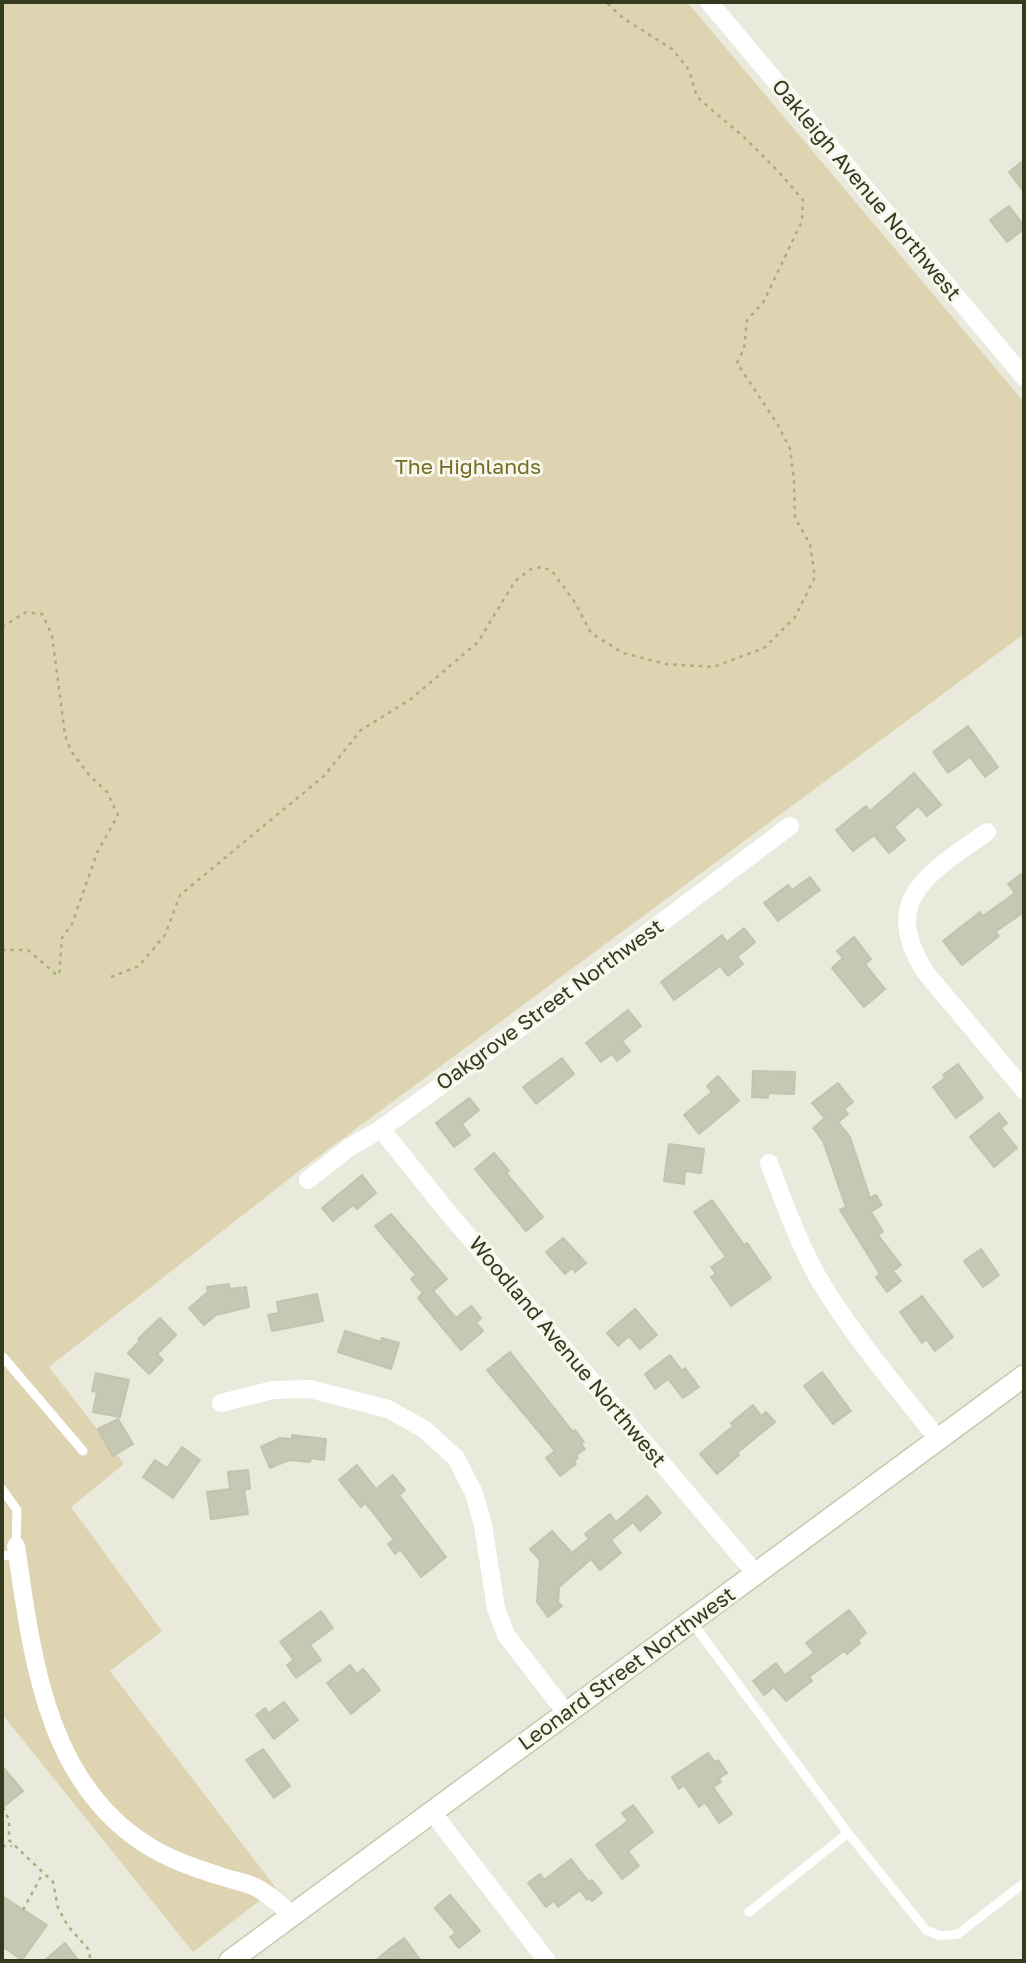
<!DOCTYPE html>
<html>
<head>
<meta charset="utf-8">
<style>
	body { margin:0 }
	#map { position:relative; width:1026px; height:1963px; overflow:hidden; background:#e9eadc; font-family:"Golos Text",sans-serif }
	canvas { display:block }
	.frame { position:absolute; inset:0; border:4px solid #333a1d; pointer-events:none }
</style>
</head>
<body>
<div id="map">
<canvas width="1026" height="1963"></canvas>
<div class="frame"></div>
</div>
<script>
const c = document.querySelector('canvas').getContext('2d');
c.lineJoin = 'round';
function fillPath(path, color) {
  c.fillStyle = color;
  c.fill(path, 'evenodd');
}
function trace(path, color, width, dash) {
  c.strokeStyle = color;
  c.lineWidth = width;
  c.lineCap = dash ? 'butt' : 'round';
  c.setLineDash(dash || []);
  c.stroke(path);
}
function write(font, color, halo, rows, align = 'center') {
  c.font = font + ' "Golos Text",sans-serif';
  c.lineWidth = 6;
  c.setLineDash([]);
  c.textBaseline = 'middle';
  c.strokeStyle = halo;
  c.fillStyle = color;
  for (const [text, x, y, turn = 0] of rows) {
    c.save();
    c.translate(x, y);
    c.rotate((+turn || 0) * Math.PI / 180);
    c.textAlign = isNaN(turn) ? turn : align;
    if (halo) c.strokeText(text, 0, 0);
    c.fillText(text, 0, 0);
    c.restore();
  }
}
fillPath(new Path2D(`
	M2,2H687L1024,402V634L299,1171L49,1367L124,1464L71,1507L162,1631L110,1671L276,1888L193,1952L2,1714Z`), '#ded4b2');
const building = new Path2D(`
	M1024,160V192L1009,172Z
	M1009,206L1024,226V229L1007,242L990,220Z
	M968,726L998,767L985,777L970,757L948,773L933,752Z
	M914,773L941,805L927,816L918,806L894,827L905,840L889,853L874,835L853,851L836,830L866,806L870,811Z
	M1024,872V912L995,932L999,936L962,965L943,941L980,912L983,916L1015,893L1008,884Z
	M810,877L820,890L778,921L764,903L788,885L792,890Z
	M744,928L755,942L737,957L743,964L728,976L720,966L674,1000L661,982L722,935L727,942Z
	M854,937L871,959L865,964L885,989L864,1007L832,968L843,958L837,951Z
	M628,1010L641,1026L622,1041L630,1051L617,1061L612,1054L601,1062L586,1043Z
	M562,1058L574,1074L536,1104L523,1087Z
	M958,1064L983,1098L956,1118L933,1087L945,1078L943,1075Z
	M753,1071L795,1072L794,1094L768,1093V1098L752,1097Z
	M718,1076L739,1101L699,1134L684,1115L712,1092L707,1086Z
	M838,1083L853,1102L844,1109L848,1114L838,1122L850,1137L870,1198L876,1195L882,1205L871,1212L883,1232L878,1235L901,1265L893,1271L901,1281L887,1292L876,1277L880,1274L840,1210L846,1207L823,1141L813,1128L825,1118L812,1103Z
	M469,1098L479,1110L462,1124L470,1135L454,1147L436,1123Z
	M999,1113L1007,1123L1001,1128L1017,1148L994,1167L970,1137Z
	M669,1144L704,1149L701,1173L685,1171L684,1184L664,1181Z
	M494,1153L509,1171L506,1173L543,1217L526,1231L475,1169Z
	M362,1175L376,1193L357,1209L353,1205L333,1221L322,1208Z
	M712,1200L744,1245L747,1243L771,1278L731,1306L711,1277L716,1274L711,1267L726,1257L694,1212Z
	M391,1214L447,1279L433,1291L456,1318L471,1306L481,1318L476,1323L483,1331L461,1350L418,1298L423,1293L411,1279L416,1275L375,1226Z
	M563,1238L586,1263L575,1272L572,1268L565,1274L546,1252Z
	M981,1249L999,1275L983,1287L964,1261Z
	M229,1284L230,1289L246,1287L249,1307L216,1315L204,1325L189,1308L208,1292L207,1287Z
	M317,1294L323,1321L272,1331L268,1315L279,1313L277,1302Z
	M922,1296L953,1337L935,1351L926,1339L922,1343L900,1312Z
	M635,1309L657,1335L640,1349L629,1336L618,1346L607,1333Z
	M160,1318L176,1335L157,1354L163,1360L149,1374L128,1353L140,1341L138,1339Z
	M345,1331L381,1342L382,1338L399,1343L391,1369L338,1352Z
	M510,1352L573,1432L575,1430L584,1442L581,1444L585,1449L576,1455L578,1458L574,1461L576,1464L560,1476L546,1458L555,1451L487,1370Z
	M670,1355L682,1371L685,1368L699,1387L683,1398L668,1379L655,1389L645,1374Z
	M822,1372L851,1411L833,1424L804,1386Z
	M96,1373L129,1380L120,1417L93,1412L97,1392L92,1391Z
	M753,1405L761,1416L766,1412L775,1422L737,1453L739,1455L717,1474L700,1454L733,1426L731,1423Z
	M118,1419L133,1444L113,1456L98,1429Z
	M292,1435L326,1439L324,1460L311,1458L310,1462L289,1460L270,1468L261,1447L280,1438L292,1439Z
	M182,1447L200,1460L173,1498L143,1477L155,1460L167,1468Z
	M357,1465L376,1489L393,1475L405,1490L399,1495L446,1557L421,1577L400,1549L395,1554L388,1544L394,1540L372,1511L365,1503L361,1507L339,1480Z
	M248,1470L250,1489L244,1490L248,1514L211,1519L207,1492L230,1489L228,1472Z
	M647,1496L661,1513L640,1531L633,1522L611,1540L621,1553L600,1570L591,1559L559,1587L558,1602L562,1606L548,1617L537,1602L540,1560L530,1549L552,1531L572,1553L589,1539L585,1534L610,1514L616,1522Z
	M849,1610L866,1633L858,1640L860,1643L847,1654L844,1651L809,1677L812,1681L786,1701L774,1687L764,1695L753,1681L776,1663L785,1675L814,1653L806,1643Z
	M321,1611L333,1628L310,1645L321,1660L296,1678L287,1665L294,1660L280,1642Z
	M350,1665L357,1674L363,1669L380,1690L351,1714L327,1683Z
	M284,1702L298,1720L274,1739L256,1715L265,1708L269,1713Z
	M263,1749L290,1786L274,1798L246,1760Z
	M708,1753L715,1762L718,1760L727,1773L719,1778L721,1782L713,1787L732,1814L719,1823L705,1802L699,1807L684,1785L679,1789L672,1777Z
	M2,1766L23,1791L2,1808Z
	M633,1805L653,1832L628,1851L639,1866L622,1879L596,1845L628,1821L622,1813Z
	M571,1859L589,1882L592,1880L602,1893L592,1901L589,1898L587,1900L580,1890L558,1907L554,1901L546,1907L528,1883L540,1874L544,1880Z
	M450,1895L480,1931L459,1948L450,1937L456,1933L435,1908Z
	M2,1896L47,1925L22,1960L2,1946Z
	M404,1938L421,1961H375L388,1950Z
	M65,1943L79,1961H44Z`);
fillPath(building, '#c6c8b4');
trace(building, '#c2c4ae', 2);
const secondary = new Path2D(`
	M230,1961L1024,1376`);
trace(secondary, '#c7cbaf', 24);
trace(new Path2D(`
	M2,627L26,612L42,614L52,635L65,735L71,751L89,775L107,792L118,815L97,853L72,924L62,938L59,977
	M2,950H28L58,976
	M111,977L139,966L165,935L180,895L324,776L361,730L411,699L478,642L515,581L531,569L542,567L552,571L574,601L591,633L623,653L666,664L713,667L764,648L795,617L815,577L810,544L795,518L794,481L790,449L778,425L737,363L744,349L747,320L763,303L802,221L803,200L778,171L745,138L697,97L689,70L672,49L623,18L606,2
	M3,1807L9,1820V1840L53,1882L58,1908L68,1926L89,1950L90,1958L86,1961
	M2,1846H12
	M23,1910L43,1873`), '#a6b17a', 2.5, [3.5, 5]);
trace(new Path2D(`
	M3,1357L83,1451
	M2,1489L17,1510L16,1546
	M2,1556L17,1554
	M691,1621L848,1833L926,1930L940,1936L958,1934L1024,1883
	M749,1912L848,1833`), '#fff', 9);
trace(new Path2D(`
	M709,2L1024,377
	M987,832C932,872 877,898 926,973L1024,1090
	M381,1129L446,1210L756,1574
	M769,1163C784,1203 799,1244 820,1281C854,1337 897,1388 938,1439
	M308,1180L350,1147L381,1129L552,1005L790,826
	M221,1403L273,1390L310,1389L388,1409L424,1429L456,1458L474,1493L483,1525L496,1608L506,1635L567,1714
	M16,1546C32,1654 45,1784 150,1847C173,1861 198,1869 223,1877C235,1881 249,1883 259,1889C271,1896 282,1907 293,1915
	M432,1812L547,1961`), '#fff', 18);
trace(secondary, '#fff', 21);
write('21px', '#333a1d', '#f7f7ed', [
	["Oakleigh Avenue Northwest",866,190,50],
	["Oakgrove Street Northwest",550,1005,-36],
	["Woodland Avenue Northwest",567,1352,50],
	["Leonard Street Northwest",627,1669,-36]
]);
write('21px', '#746c24', '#f7f7ed', [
	["The Highlands",468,467]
]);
</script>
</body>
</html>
